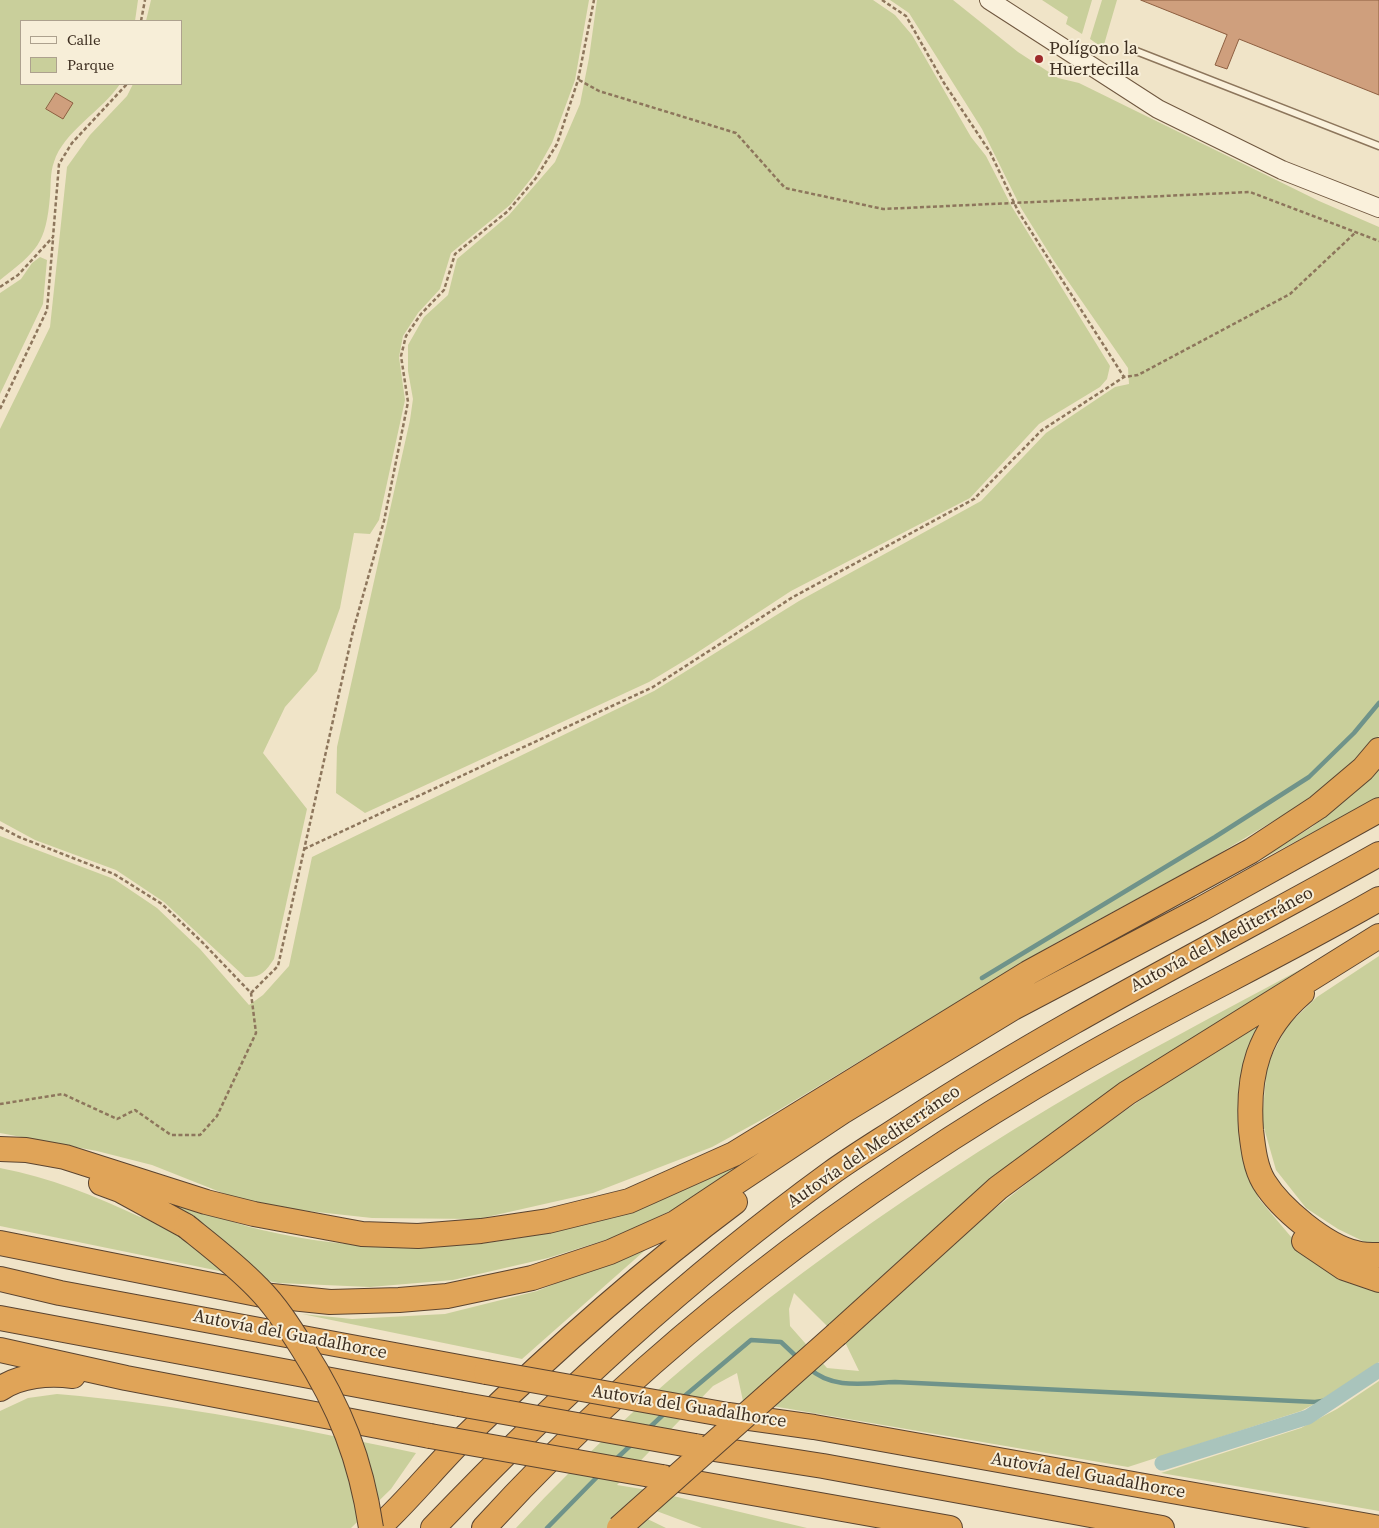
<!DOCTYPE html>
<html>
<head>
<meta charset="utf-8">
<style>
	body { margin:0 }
	#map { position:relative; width:1379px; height:1528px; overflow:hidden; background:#f0e4c8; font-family:"Source Serif 4",serif }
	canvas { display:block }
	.legend { position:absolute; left:20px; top:20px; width:162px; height:65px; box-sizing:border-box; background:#f7eed8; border:1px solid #ada18e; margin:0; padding:6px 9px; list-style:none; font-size:15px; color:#3d2e20 }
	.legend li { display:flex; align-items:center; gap:10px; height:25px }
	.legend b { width:25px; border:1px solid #ada18e }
</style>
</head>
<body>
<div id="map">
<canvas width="1379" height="1528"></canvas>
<ul class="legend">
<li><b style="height:6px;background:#faf1dc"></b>Calle</li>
<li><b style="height:14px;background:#c9cf9b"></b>Parque</li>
</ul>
</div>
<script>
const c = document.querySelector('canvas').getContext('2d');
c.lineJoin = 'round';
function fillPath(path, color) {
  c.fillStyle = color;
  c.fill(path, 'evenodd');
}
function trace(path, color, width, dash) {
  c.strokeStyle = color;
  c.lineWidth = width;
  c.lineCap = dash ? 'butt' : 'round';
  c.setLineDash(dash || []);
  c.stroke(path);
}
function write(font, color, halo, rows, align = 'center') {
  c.font = font + ' "Source Serif 4",serif';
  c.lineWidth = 4;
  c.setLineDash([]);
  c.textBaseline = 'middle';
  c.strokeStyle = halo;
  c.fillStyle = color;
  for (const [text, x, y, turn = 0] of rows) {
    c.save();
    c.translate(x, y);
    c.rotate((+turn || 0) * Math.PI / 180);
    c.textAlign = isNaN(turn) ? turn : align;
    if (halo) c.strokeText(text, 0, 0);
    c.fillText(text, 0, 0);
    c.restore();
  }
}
fillPath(new Path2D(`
	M0,0H138L135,21H21V84H120C103,110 63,132 54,162C50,172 51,186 50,196C46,244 37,251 0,280Z
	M151,0H589L575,80L552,143L534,175L510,205L451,253L440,289L418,313L403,336L399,357L405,400L379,520L370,534L354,533L340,608L317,671L285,707L263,753L307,809L274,959C265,972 261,978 245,977L164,902L116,870L35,840L0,821V429L50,327L67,167L90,135L127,96L133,84H181V21H146Z
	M597,0H873L895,15L912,35L971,137L986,156L1012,207L1110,366L1107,379L1100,387L1039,424L970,498L791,591L692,656L649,682L365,813L336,793L337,747L410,420L413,399L408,371V345L424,317L448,295L457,259L509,215L555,162L580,104L589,58Z
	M890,0H953L1018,52L1058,78L1079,83L1319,201L1379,227V736L1325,790L1210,859L1050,946L774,1113L712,1147L593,1193L478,1219L372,1218L253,1205L152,1165L97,1151L0,1133V836L114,879L157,908L200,949L249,1005L263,995L289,966L312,857L654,691L799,601L981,501L1046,433L1115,387L1129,384L1128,368L1054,261L1021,208L982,129L909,13Z
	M1042,0H1092L1082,34L1066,24L1068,17Z
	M1102,0H1117L1103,48L1090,39Z
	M40,257L47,260L43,304L0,394V293L21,279L32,263Z
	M1379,770V798L1239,871L1312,827Z
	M1379,956V1244L1367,1243L1338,1229L1306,1208L1276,1170L1262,1121L1267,1065L1287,1026L1317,997Z
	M1303,968C1136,1075 969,1185 829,1328L794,1293L789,1309L790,1326L827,1368L859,1371L844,1340C972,1221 1110,1111 1262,1024L1246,1164L1259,1199L1292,1238L1330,1269L1379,1289V1362L1324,1399L1301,1411L1128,1467L743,1401L737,1373L713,1386L617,1485L648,1490L807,1528H702L635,1503L629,1510L666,1528H516C668,1363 859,1222 1051,1107C1133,1058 1218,1014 1303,968Z
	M784,1137L699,1197L618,1236L548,1258L453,1280L370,1287L278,1283L0,1226V1168C51,1178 93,1195 140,1217L148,1214L191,1219L158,1195C192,1207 227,1222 262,1230C393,1261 531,1249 656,1201C697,1184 743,1157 784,1137Z
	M651,1245L522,1359L302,1314L352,1319L445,1314L537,1291Z
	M1379,1381V1511L1161,1473L1301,1428L1337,1409Z
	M57,1394C178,1404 298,1428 416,1453L391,1489L351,1528H0V1411L28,1398Z`), '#c9cf9b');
trace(new Path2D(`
	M982,978L1215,837L1309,777L1354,733L1379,703
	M809,1368C832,1390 866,1383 895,1382L1315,1402L1336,1399
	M681,1399L751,1340L781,1342L798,1358
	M648,1429L666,1412
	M615,1460L633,1443
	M547,1528L600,1474`), '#6f938a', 4.5);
trace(new Path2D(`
	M1162,1463L1308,1417L1379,1370`), '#a9c4bc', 15);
const building = new Path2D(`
	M1141,0H1379V95L1239,39L1227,69L1215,65L1227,35Z
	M56,93L73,103L63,119L46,109Z`);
fillPath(building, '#cf9f7d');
trace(building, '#8d5f41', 1);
const lane = new Path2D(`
	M1131,49L1379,146`);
const secondary = new Path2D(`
	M989,0L1158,109L1282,170L1379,208`);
const highway = new Path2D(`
	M1302,993C1258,1031 1247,1074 1251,1130C1253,1147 1255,1167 1264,1182C1280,1208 1325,1246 1356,1253C1363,1255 1372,1255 1379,1255
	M0,1149L26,1150L65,1157L206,1202L254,1214L362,1234L418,1236L481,1231L548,1221L629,1201L734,1154L1028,973L1251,851L1318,807L1363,769L1379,750
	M101,1183L120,1190L186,1226
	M1304,1241L1344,1268L1379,1280
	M0,1243L262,1295L330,1302L399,1300L447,1296L532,1278L610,1252L675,1223L842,1112L1013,1008L1201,909L1379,810
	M0,1279L60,1293L486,1372
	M0,1318L459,1404
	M837,1334L998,1188L1127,1093L1379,936
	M0,1350L126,1378L430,1436
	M0,1389C20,1375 49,1373 73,1376
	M728,1415L814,1427L1379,1528
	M695,1446L823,1466L1162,1528
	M662,1477L950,1528
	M378,1528C410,1499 436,1465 467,1435C552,1352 640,1273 735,1202
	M433,1528C558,1398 684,1280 831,1173C856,1155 883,1139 910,1121C1060,1023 1222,942 1379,854
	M484,1528C654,1342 859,1187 1077,1062C1176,1005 1280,956 1379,899`);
trace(lane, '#8d765c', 9);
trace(secondary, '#6f573f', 20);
trace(highway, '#5b4430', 26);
trace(new Path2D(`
	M882,0L906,16L944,83L990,152L1018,211L1124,377
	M141,21L145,0
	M579,80L599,91L736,133L785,188L883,209L1250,192L1379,241
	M0,287L18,275L53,237L59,164L72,143L127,84
	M0,409L47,310L53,239
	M0,827L19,837L114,874L162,904L203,943L251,993L256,1033L217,1116L200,1135H171L135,1110L117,1119L63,1094L0,1104
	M304,849L653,687L793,597L974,499L1042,430L1124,377L1138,375L1290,294L1356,232
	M251,993L278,966L353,631L384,521L408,402L401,356L406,336L421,314L444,290L455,254L508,211L536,178L557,144L578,80L594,0`), '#8d765c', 2.5, [4, 2.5]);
trace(lane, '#faf1dc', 6);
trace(secondary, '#faf1dc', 18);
trace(highway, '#e0a458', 24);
const highwayBridge = new Path2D(`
	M186,1226C211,1246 236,1265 258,1288C276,1306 290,1328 303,1349C340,1407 361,1460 371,1528
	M486,1372L728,1415
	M459,1404L695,1446
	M430,1436L662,1477
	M619,1528L837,1334`);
trace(highwayBridge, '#5b4430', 26, []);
trace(highwayBridge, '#e0a458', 24);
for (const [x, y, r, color] of [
	[1039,59,5,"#9e2a2b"]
]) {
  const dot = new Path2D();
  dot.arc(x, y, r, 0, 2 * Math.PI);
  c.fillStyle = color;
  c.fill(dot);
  trace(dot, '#f7eed8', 2);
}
write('18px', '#3d2e20', '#f7eed8', [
	["Polígono la",1049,49],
	["Huertecilla",1049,70]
], 'left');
write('18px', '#3d2e20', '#f7eed8', [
	["Autovía del Mediterráneo",1222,940,-28],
	["Autovía del Mediterráneo",874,1147,-34],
	["Autovía del Guadalhorce",290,1335,11],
	["Autovía del Guadalhorce",689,1407,9],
	["Autovía del Guadalhorce",1088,1476,10]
]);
</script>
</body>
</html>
